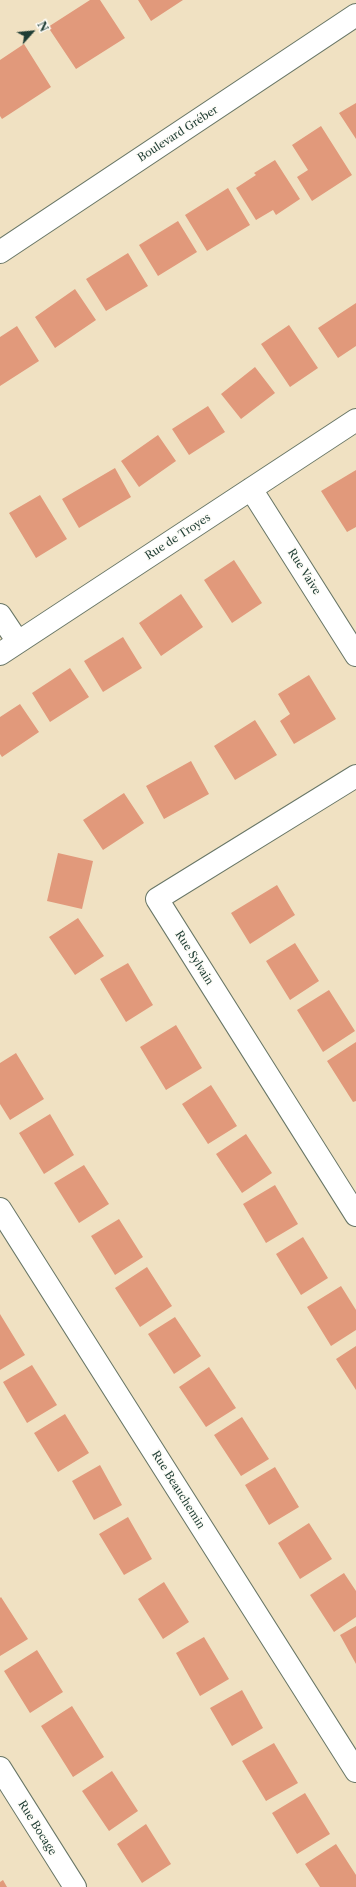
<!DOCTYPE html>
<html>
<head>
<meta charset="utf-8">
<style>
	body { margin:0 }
	#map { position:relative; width:356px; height:1887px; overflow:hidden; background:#f0e1c2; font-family:"Libre Caslon Text",serif }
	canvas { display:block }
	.north { position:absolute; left:12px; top:12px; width:40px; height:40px; -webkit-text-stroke:3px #fdfcf7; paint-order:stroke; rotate:63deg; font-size:11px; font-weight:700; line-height:16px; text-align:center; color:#1f3d34 }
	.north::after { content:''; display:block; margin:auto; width:14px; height:18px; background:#1f3d34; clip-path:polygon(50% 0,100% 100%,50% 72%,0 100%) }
</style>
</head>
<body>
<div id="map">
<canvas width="356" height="1887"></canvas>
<div class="north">N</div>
</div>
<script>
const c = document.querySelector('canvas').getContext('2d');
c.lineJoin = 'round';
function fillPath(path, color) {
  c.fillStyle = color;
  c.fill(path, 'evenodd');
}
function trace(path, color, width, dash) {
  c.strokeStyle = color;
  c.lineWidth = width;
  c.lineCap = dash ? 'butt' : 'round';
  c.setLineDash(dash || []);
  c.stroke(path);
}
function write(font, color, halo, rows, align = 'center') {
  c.font = font + ' "Libre Caslon Text",serif';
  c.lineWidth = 3;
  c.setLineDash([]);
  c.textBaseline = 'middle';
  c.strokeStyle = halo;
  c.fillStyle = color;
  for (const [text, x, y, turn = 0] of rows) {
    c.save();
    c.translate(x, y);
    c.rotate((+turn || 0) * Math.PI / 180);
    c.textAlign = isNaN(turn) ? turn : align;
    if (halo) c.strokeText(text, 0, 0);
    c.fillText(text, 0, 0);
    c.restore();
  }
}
fillPath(new Path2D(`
	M90,0H100L125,38L76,69L48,27Z
	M138,0H183L151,21Z
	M24,44L51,87L2,119L0,116V60Z
	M356,103V139L339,113Z
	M321,126L352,175L312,201L297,177L308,170L292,145Z
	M275,160L300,199L276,215L273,210L256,220L236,188L256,175L254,173Z
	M228,188L250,225L207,251L185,215Z
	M178,221L197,252L158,276L139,245Z
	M128,253L148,286L106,311L86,279Z
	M75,289L96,320L55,348L35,317Z
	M356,303V346L338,358L318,328Z
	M289,325L318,368L290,387L261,344Z
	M17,326L39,361L0,386V337Z
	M255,367L275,393L241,419L221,394Z
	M208,406L225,432L189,455L172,429Z
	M158,435L176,461L139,487L121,461Z
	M115,468L131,497L79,528L62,499Z
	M356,470V527L347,532L321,491Z
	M40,495L67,539L36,558L9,513Z
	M234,560L262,603L232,623L204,580Z
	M181,594L203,627L161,656L139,623Z
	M123,637L142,668L103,692L84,661Z
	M70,668L89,697L50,722L32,693Z
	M309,675L336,719L294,744L280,721L290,714L278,694Z
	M20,704L39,732L2,757L0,754V717Z
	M255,720L277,755L235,780L214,746Z
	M191,761L209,794L164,819L146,786Z
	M124,793L144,823L103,850L83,820Z
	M58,853L93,861L82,909L47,901Z
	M277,885L295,915L250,944L231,913Z
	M78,918L104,956L75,975L49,937Z
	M295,943L319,981L290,1000L266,961Z
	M128,963L153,1005L126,1022L100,979Z
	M329,990L355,1031L323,1052L297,1010Z
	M176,1025L202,1068L166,1090L140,1047Z
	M356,1042V1101L353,1102L327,1061Z
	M16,1053L44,1099L10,1120L0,1104V1063Z
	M211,1085L237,1126L208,1144L182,1104Z
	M50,1114L74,1155L44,1174L19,1133Z
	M246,1134L272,1173L242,1193L216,1154Z
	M84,1165L109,1204L79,1223L54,1183Z
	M275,1185L298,1224L266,1243L243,1204Z
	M119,1219L143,1257L115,1275L91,1236Z
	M303,1237L328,1278L301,1295L276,1254Z
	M147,1267L172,1306L140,1327L115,1288Z
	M341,1286L356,1310V1330L331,1346L307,1307Z
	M0,1314L25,1355L0,1370Z
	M175,1317L201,1356L174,1374L148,1334Z
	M356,1346V1390L336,1359Z
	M32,1365L57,1405L27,1423L3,1382Z
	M209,1367L236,1408L206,1427L179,1387Z
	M65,1414L89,1453L58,1472L34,1433Z
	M242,1417L269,1459L241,1476L214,1435Z
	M100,1465L122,1505L94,1520L72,1481Z
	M275,1467L299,1507L269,1525L245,1485Z
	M128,1517L152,1559L124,1575L99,1534Z
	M309,1523L332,1559L300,1579L278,1543Z
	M344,1573L356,1591V1617L334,1632L310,1595Z
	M164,1582L189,1622L163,1639L138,1599Z
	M1,1597L28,1639L0,1656V1598Z
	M356,1626V1664L340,1635Z
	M204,1637L229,1679L200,1696L176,1653Z
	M37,1650L63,1692L30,1713L4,1671Z
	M242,1690L263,1728L232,1746L210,1708Z
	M72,1706L104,1757L73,1777L41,1726Z
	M274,1743L298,1783L266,1801L242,1761Z
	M112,1771L138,1811L109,1831L82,1791Z
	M305,1793L330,1834L297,1854L272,1813Z
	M146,1824L171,1864L142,1883L117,1844Z
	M336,1844L356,1875V1887H320L305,1864Z
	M3,1880L7,1887H0V1882Z`), '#e1997b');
const minor = new Path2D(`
	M251,489L356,655
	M0,615L18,642
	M0,654L356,420
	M356,776L157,899L356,1215
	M0,1209L356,1771
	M0,1768L75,1887`);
const major = new Path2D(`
	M0,252L356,15`);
trace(minor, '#687666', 24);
trace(major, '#687666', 24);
trace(minor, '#fff', 22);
trace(major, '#fff', 22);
write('11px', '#1f3d34', '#fdfcf7', [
	["Boulevard Gréber",178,134,-33],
	["Rue de Troyes",178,537,-33],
	["Rue Vaive",304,572,58],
	["Rue Sylvain",194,958,58],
	["Rue Beauchemin",178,1490,58],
	["Rue Bocage",37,1828,58]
]);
</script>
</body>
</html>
